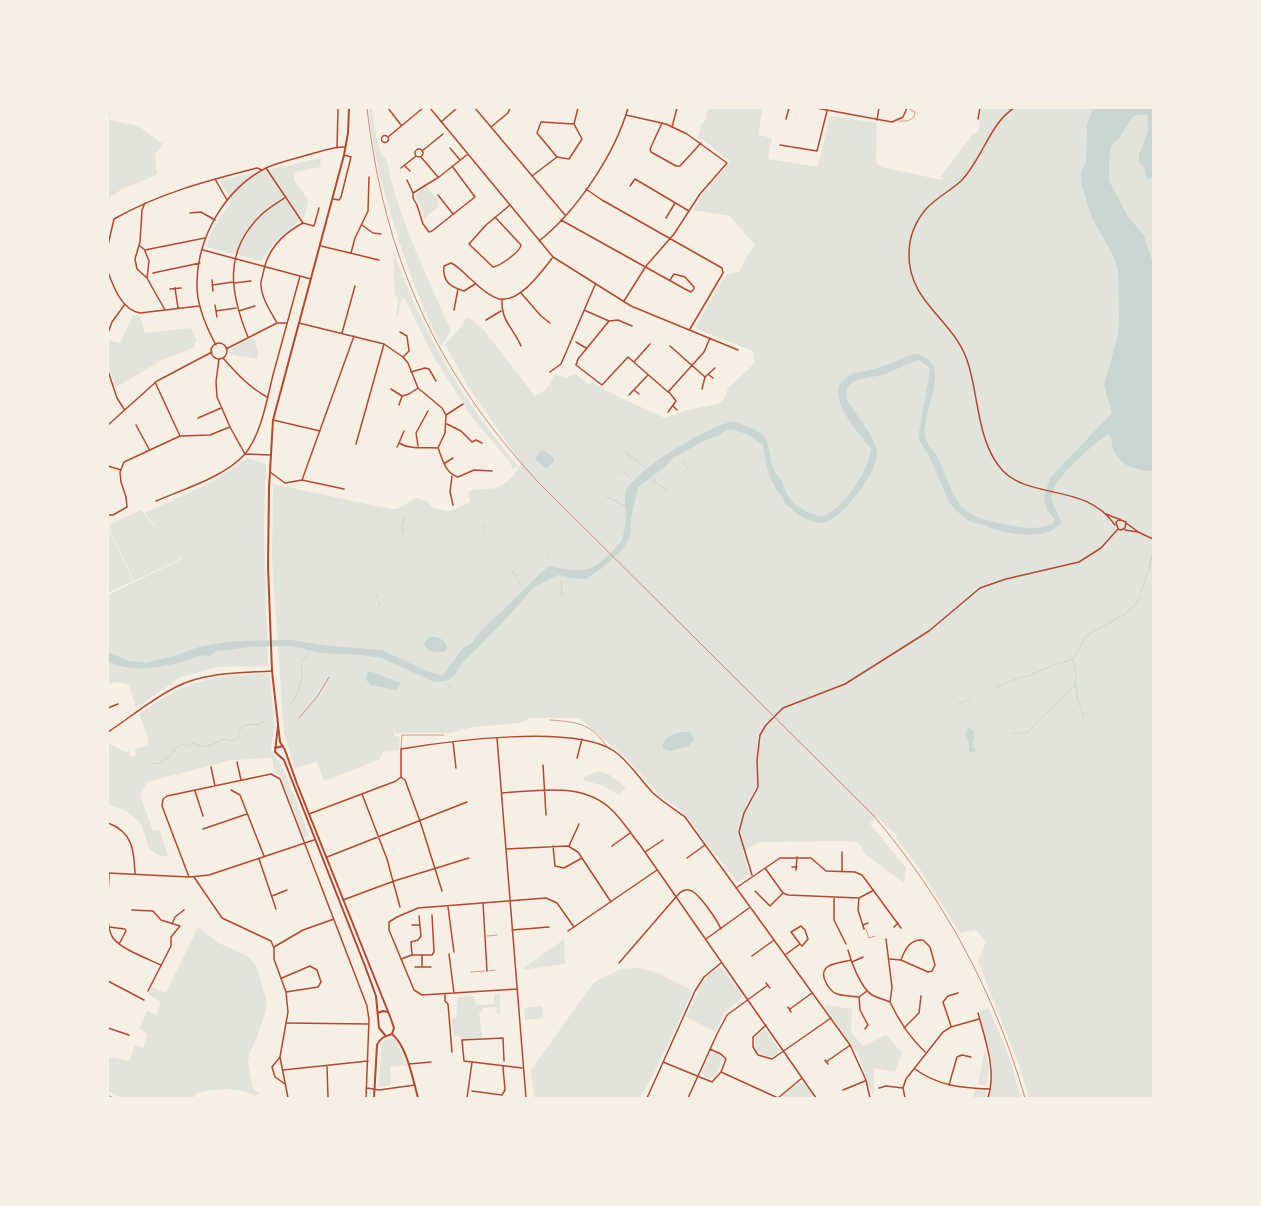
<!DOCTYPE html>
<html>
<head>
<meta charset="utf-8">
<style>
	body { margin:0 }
	#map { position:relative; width:1261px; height:1206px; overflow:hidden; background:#f6efe4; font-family:Roboto,sans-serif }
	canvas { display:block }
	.frame { position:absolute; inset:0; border:109px solid #f6efe4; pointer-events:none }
</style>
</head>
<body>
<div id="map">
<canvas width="1261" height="1206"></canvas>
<div class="frame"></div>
</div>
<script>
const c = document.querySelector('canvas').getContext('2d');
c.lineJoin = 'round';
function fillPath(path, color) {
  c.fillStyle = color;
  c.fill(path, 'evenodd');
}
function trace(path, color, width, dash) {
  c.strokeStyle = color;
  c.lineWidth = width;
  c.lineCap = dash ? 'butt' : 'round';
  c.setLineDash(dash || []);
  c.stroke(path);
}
fillPath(new Path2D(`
	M369,108H372L375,133L382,156L386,158C398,219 427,275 451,331L441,346C420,304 405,261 391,215C381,180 371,145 369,108Z
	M704,108H763L758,135L772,138L768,159L818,167L830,116L877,123L876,163L881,167L942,180L944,177H940L973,134L978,132L982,108H1153V1098H1034L1032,1090L1034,1098H1029L1020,1068L978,961L986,942L976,930L960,933L921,871L896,838L897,836L876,816L870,824L906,868L904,883L866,855L858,842L847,841L760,842L743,851L749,874L738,883L686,816L676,806L660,796L628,760L579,718H531L520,723L473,727L451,733H395L394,719V736L400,737L399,750L383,752L380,759L324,781L317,762L295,768L284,734L272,559L273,484L391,509H397L416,498L427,501L433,508L447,511L453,510L470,502L468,492C475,488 479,490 487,489C503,489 515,476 521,463L467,385L445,344L461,327L466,318L468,319L469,318L482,328L535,396L546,390L555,374L566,378L576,374L588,384L592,382L615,395L665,418L687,410L718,404L724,399L728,388L755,363L753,351L699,330L696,326L725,275L739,272L748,254L755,245L730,216L693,210L702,195L730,162L705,141L698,138L701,124L706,120L708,109Z
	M111,110L109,120L138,126L163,144L155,155L157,174C141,184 121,185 108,200V112Z
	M321,158L320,167L295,172L294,180L308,200L305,216L274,243L261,261L207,247C209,231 222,214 232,201L221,184V180Z
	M426,186L435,197L436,196L439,199L437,204L439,206L424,219L421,206L415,196L416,193Z
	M393,250C421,330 463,401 518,466L513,470L510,462L471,416L432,354L405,299L402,298L398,317L396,318L398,300L395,294Z
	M133,315L140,317L145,333L191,328L197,342L194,344L195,347L160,361L115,388L108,365V340L120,343Z
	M254,338L258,353L257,359L229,354L233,347Z
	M248,458L266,464L264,526L268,666L218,667L181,677L136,708L129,685L119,682L108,684V595L182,559L177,554L180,559L134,581L109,528L111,524L141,510L169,544L145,513L211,482Z
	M109,530L133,581L108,593V531Z
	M269,673L275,724L271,751L282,765L309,835L304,838L280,775L274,772L272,758L231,760L147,782L140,795L153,831L160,830L168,856H160L149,849L142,826L135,818L126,811L108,804V743L125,752L129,751L131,757L136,755L135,749L148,745V737L139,714C189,679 210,676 269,673Z
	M598,771L608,774L626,787L619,795L603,786L583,780L584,777Z
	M198,927L219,943L249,957L257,967L267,1003L266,1011L256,1039L250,1052L248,1062L253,1089L259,1093L255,1096C239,1086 212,1089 195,1094L194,1098H121L108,1091V1057L130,1061L134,1045L143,1048L148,1034L139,1029L147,1011L156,1015L161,1002L148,994L152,987L166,993Z
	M564,939L565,964L521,970L559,943Z
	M719,967L722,968L742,995L741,999L725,1012L715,1032L686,1017L705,978Z
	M639,968L656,972L693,991L653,1075L640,1098H534L531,1070L594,982L621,969Z
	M495,994H500V1014H497L496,1007L483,1008L482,1012H479L482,1037L461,1040L459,1035L454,1036L451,1019L456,1018L458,997L474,996L476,1005L494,1004Z
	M826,1005L852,1009L851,1032L863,1046L886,1035L902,1053L895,1072L874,1068V1098L858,1054L824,1006Z
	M542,1006L543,1018L525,1020L524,1008Z
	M989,1008L1010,1059L1021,1098H990L992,1065L979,1011Z
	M764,1028L780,1050L773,1056L762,1055L755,1048C754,1038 756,1033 764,1028Z
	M385,1039H394L396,1040L407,1065L390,1067L391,1085L378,1087L382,1044Z
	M985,1047L989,1070L986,1085L978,1084Z
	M717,1052L722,1055L723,1059L715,1077L709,1079L704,1075L702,1072L710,1054Z
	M799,1083L806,1085L814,1098H782L784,1094Z
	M975,1088L985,1089L987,1094L985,1098H973Z`), '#e2e4dc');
fillPath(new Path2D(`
	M1093,108H1153V178L1146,179L1145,169L1139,162V155L1148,131L1147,114L1133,116L1120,137L1111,146L1109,161V181L1127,215L1144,236L1153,264V471C1136,470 1120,467 1113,448C1111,443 1113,438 1108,434C1093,445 1054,476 1052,495C1050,504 1060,513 1061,524C1043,541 1013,534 992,529C989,528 987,525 984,525C979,523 974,524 969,521C961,515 955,510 949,502L929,456L918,438L930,371L929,367L919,360C906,363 895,371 882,375C867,379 842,377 847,400C855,414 876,437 877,453C879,470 841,521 823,523C808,524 796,512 785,504C783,495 777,492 774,485C767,473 765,459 763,445L746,434L732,429L726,430L720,435L704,441L673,458L665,467L638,487L631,519L630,536L624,548L601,569L586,579L572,578L558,575L534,587L504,621L462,663C456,677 447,684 432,681L382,658L361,655L321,653L293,646L249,647L216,651L209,657L203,655C172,666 139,675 108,662V652L129,661L145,663L174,656L202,646L235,641L291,640L330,646L382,650L424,670L442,676L463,648L472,643L478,634L544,570L549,566C561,568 576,572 588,569C596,568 618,547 622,540C624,534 625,525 626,519C627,510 623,502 626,492C632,471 710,425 732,422C738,422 761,431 764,436C771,446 769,458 773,468C774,472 778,475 780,478C788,496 790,505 810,513C814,515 820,517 824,516C832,513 838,506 843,501C855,490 870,464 871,448C860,436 835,406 838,389C839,383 846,377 852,374C856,372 862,372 866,371C879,368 892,363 904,358C907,357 912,354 915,354C918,354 924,356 926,358C950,372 918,420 926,440C929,447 935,452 938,458C958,503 954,515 1008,525C1024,528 1037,530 1052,524L1055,519L1047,510L1045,504L1044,497L1050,478L1112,413L1104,385L1117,339L1119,321L1118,272L1115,259L1092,218L1082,186L1081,173L1086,161L1087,125Z
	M541,450C547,452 553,455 554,461L546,469L535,459Z
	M430,637C438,636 445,639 447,648L445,651C437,654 429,652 424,645L425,641Z
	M366,671L372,672L401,683L396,690L371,685L365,679L367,676Z
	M969,727L974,732L973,746L976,750L973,753L969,751V743L965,734Z
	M682,732H690L694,739L689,746L670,751L663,748C662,737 673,734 682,732Z`), '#c9d6d2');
trace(new Path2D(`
	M625,452L632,458
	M634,459L648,469
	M685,461V464
	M685,465L688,469
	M625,473L629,476
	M620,474L623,472
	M654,479V482
	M654,482L667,490
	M606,496L625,506
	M402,525L405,518
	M402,527L403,532
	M485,529V525
	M484,536V532
	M547,552V553
	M548,555V558
	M511,569L521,585
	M1149,569L1153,551
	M561,581L562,596
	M1141,592L1148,571
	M376,595L377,598
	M378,601L380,605
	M494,632L495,633
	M302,661L311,649
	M1031,667L1035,669
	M1021,677L1028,676L1051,666L1073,659L1086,636L1125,614L1136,604L1140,596
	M445,682L446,684
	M447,684L451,688
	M1076,686L1078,701
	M996,687L1019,678
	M967,701L970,698
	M1079,703L1084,717
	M958,704L964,701
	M289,705C298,697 305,675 301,665
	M1040,719L1075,685L1076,675L1073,659
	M1013,733H1027L1038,721
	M153,763L159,764L166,758L169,757L176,748L183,744L187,746L193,743C209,750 209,745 224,739L233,741L238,738L239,731L245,725L260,724L265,721`), '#c9d6d2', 1);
trace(new Path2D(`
	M898,121H908L914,117L915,112L908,108
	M299,718L317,697L329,677
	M550,720C576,722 592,723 607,747
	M401,748L402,735H444
	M864,928L866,929L869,938L875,936
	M487,936L497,935
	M488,971L495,970
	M471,972L485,971`), '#b5482f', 0.5);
trace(new Path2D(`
	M388,108L401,125
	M430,108L553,257L631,306L738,350
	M475,108L565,215
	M816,108L892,122L903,117L907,108
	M1014,108C990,123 982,160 961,181C950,191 936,198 926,209C915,222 909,237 909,254C908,303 955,320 968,363C979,397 977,443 1003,471C1032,500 1086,483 1115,525
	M786,119L789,108
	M978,119L980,108
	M877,120L879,108
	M441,122L457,108
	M662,123L650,149L651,152L676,166H680L701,143
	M491,127L508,113L510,108
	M672,127L677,108
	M381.5 139a3.5 3.5 0 1 1 7 0a3.5 3.5 0 1 1-7 0Z
	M388,137L423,108
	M780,145L817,151L827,111
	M337,148L338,108
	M450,148L460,160
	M415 153a4 4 0 1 1 8 0a4 4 0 1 1-8 0Z
	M422,151L443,134
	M421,157L438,177
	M557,157L537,133L541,122L574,124
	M405,166L410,171
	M266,168L303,223L314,226L319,208
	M401,168L416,156
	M532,176L557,157L569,159L582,139L574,124L578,108
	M215,179L227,200
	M407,180L413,193V198L417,205L423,224L429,232L432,231L475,197L452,166
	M630,186L635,179L689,211
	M586,189L602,200L722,268L723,273L690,329
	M413,193L439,177L468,154
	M438,195L453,214
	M333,199L339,200L341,197L351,157L344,155
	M145,203L142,210L140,242L135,259L137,269L147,278L165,310
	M190,213L201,212L215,220
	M495,217L521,245C520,252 500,266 493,267L469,244L486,225L510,205
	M666,218L675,203
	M561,220L685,289L691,292L694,289V287L685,277L674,274L670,280
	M362,225L373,233L381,234
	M539,241C576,212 615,154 628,108
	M108,245L114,219C160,193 206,181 257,168L262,170
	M140,246L145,250L205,238
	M321,246L379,260
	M203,250L311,279
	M145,251L149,261L147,278
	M351,253L355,238L368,211L369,177
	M108,272C114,288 122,310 140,313L199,306
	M153,273L200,263
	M212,280L213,291
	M234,283L251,281
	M475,284L464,291C451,287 442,282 444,266L451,263C461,268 465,275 474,282C481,289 490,296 499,299C520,303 542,271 553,257
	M212,285L233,282
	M175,288L178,308
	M170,289L181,288
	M521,293L541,316L550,323
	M502,299C501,322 513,327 521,346
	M624,301L646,266L674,234L700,194L727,163L687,134L666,124L626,115
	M215,305L217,317
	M454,310L458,289
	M584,310L609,321
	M216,311L236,308
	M239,311L255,306
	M486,320L501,311
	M277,323C271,312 262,299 261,286C260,283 262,278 263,274C267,249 282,234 303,223
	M299,323L384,344L403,357L408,363L418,388L442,408L446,415L445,433L438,448
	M632,326L618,320L609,321L578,359L576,365L602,385L628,357L668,392L704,352L710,338
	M400,332L407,336L409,351L403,357
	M108,333L112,322L125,304
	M342,333L355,286
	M248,337C230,293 223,252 261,215C268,208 277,203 286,197
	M576,342L586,348
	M211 351a8 8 0 1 1 16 0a8 8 0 1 1-16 0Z
	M216,345C205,325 196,304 197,282C198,236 225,189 266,168C279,162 294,159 307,155C319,152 332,147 345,147
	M670,346L705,377L702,389
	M226,349L277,323H287
	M223,358C237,374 249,387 267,397
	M219,359L216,382L217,397L230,427L245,454L271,455
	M634,362L650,344
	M108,371L117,398L124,409
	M411,372L425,368L429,369L436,381
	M550,372L561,364L595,285
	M709,375L713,378
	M705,377L715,368
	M155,382L180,436
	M391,389L402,396L409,394L418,388
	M634,390L639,394
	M629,395L648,375
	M399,405L402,396
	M673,406L677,410
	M668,412L676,401L669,392
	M446,415L463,404
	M198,418L221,408
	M273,420L320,431
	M447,424L461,431L472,442L476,440L482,443
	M108,425L157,381L212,352
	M136,425L149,449
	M404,431L399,443C411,450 424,447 438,448
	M356,444L384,344
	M418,446L416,433L428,411
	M397,447L399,443
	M438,448C443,460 445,473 458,477L474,470L492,471
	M445,463L453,458
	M108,466L121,470
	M270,472L285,483L302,480L344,489
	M452,476L450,492L453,505
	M302,480L354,336
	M156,501C184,489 224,477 244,455C261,436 267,399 273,375C282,342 291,309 300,276
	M1106,514L1126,522L1125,528L1121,530L1118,529L1116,522L1120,519
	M108,515H113L127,507L126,497L121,482L120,472L124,462L180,436L210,435L230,427
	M1126,523L1137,531
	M1125,530L1138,532L1153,539
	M108,708L118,704
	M497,738L526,1098
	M453,742L456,768
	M577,758L582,739
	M237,762L241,780
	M543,765L546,815
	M211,767L215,786
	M231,790L240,795L264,856
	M195,791L203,816
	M502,793C539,791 583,781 613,811C623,821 631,834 640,845L816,1098
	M362,794L387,859L400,907
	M309,814L396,781L401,777
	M108,823C133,832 134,851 135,873
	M203,829L247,814
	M553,846L555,866L564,868L582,858
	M569,846L579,824
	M612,846L630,833
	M506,849L568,846L578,852L611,902
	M645,852L663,840
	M842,852V871
	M327,857L467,802
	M687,858L705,845
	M259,859L276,909
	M792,867H797
	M765,868L783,893L788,895L859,898L874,890
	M796,870L797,857
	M108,873L189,877L209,875L314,840
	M109,873C109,889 104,925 113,938C121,949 148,959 161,965
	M752,875L739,832L744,813L758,787L757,760L760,735L766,725L783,708L845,684L929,631L980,588L1006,579L1079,562L1101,548L1118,529
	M189,877L162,806L163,799L167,796L271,774L280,779L367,1006L369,1020L366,1098
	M194,877L222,918L271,941L274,948V959L286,992L288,1012L280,1057L288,1098
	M736,888L780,858H811L826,871L855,872L862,875L901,928
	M442,891L420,821L405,780L401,777V749C449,741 574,724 614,751C630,762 640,780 653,793C663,802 674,809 685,817L850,1045L866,1080L870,1098
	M755,891L770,906L783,893
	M272,896L287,890
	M834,898V920L846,944
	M859,898L858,910L864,929
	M343,900L394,881L469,858
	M483,903L487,971
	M448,907L454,952
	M132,910L153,911L161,920L180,926L171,937V946L148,991
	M172,924L175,917L184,910
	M412,925H420
	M863,925L868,923
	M109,927L125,929L126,931L119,944
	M894,927L898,923
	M512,930L549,927
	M568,931L657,870
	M706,939L749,908
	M886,939L892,987L890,1002
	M274,947L303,930L334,919
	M848,950C851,962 861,988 872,995C877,998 884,999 890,1002
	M449,954L454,993
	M412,955L411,942L418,940L421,936L419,916
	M785,955L800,944L791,932L801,926L805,930L808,939L802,946L800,944
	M752,956L774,940
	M401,959L412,955H432L434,952L432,915
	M890,959L901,960C905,949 910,939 923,940L930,947L935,965L932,971L928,972L901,960
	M851,960C844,962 831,963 826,968C819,975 829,991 837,994C844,996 852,996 859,997L867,991
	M852,962L863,957
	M619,963L676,897C679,893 684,889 689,890C698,891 717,920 721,929
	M415,967H422V956
	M423,967H431
	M282,978L310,966L317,970L321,982L318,987L286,992
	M108,981L144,1000
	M766,983L770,988
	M517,989L422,995L414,990L389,930V922L397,917L418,908L546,898L557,903L574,927
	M445,994V1001L448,1004L452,1052
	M859,997L860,1010L868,1025L865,1029
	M890,1002C899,1021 909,1037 925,1052
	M788,1007L791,1012
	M790,1009L812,993
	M978,1013C985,1039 997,1071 988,1098
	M287,1023L369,1024
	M766,1025L753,1037V1047L758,1055L772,1059L831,1018
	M951,1026L943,1002L948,996L958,993
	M108,1028L129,1035
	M904,1028L919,1013L921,996
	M280,1057L272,1067L275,1077L285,1084
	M825,1060L828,1064
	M504,1061L503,1038L462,1040L464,1061L522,1068
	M663,1062L712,1082L721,1072L726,1059L721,1054L710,1049
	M826,1062L849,1046
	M409,1064L431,1062
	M327,1066L328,1098
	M915,1069C938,1086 962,1088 990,1089
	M283,1070L368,1061
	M721,1072L778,1098
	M949,1085L957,1057L962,1055L971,1057
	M367,1088L379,1090L415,1085
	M879,1088L886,1086L903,1088
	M843,1090L865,1081
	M472,1091L502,1095L505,1090L503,1067
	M467,1098L472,1062
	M647,1098L695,991L704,977L721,963
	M688,1098L717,1034L727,1015L768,985
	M778,1098L802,1078
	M905,1098L903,1088L906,1079L943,1032L951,1027L979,1019`), '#b5482f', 1.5);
trace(new Path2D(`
	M108,732C131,717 153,698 178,686C207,672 241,673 272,671`), '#b5482f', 1.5);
trace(new Path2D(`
	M349,108L348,133L344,155L273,420L269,488L268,566L272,671L280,742L285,750L297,784L391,1019L394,1028L392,1034
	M278,726L275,752L284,760L365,966L376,996L379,1028L385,1035
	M275,748L283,746
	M378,1013L383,1011L388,1012
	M392,1034C407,1046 413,1080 418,1098
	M374,1098L377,1045C381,1037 384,1037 392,1034`), '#b5482f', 2);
trace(new Path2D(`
	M367,108C384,258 436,372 539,483L874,816C944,899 995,993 1025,1098
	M108,1095L113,1098`), '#cf8b77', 1);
</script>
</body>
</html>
